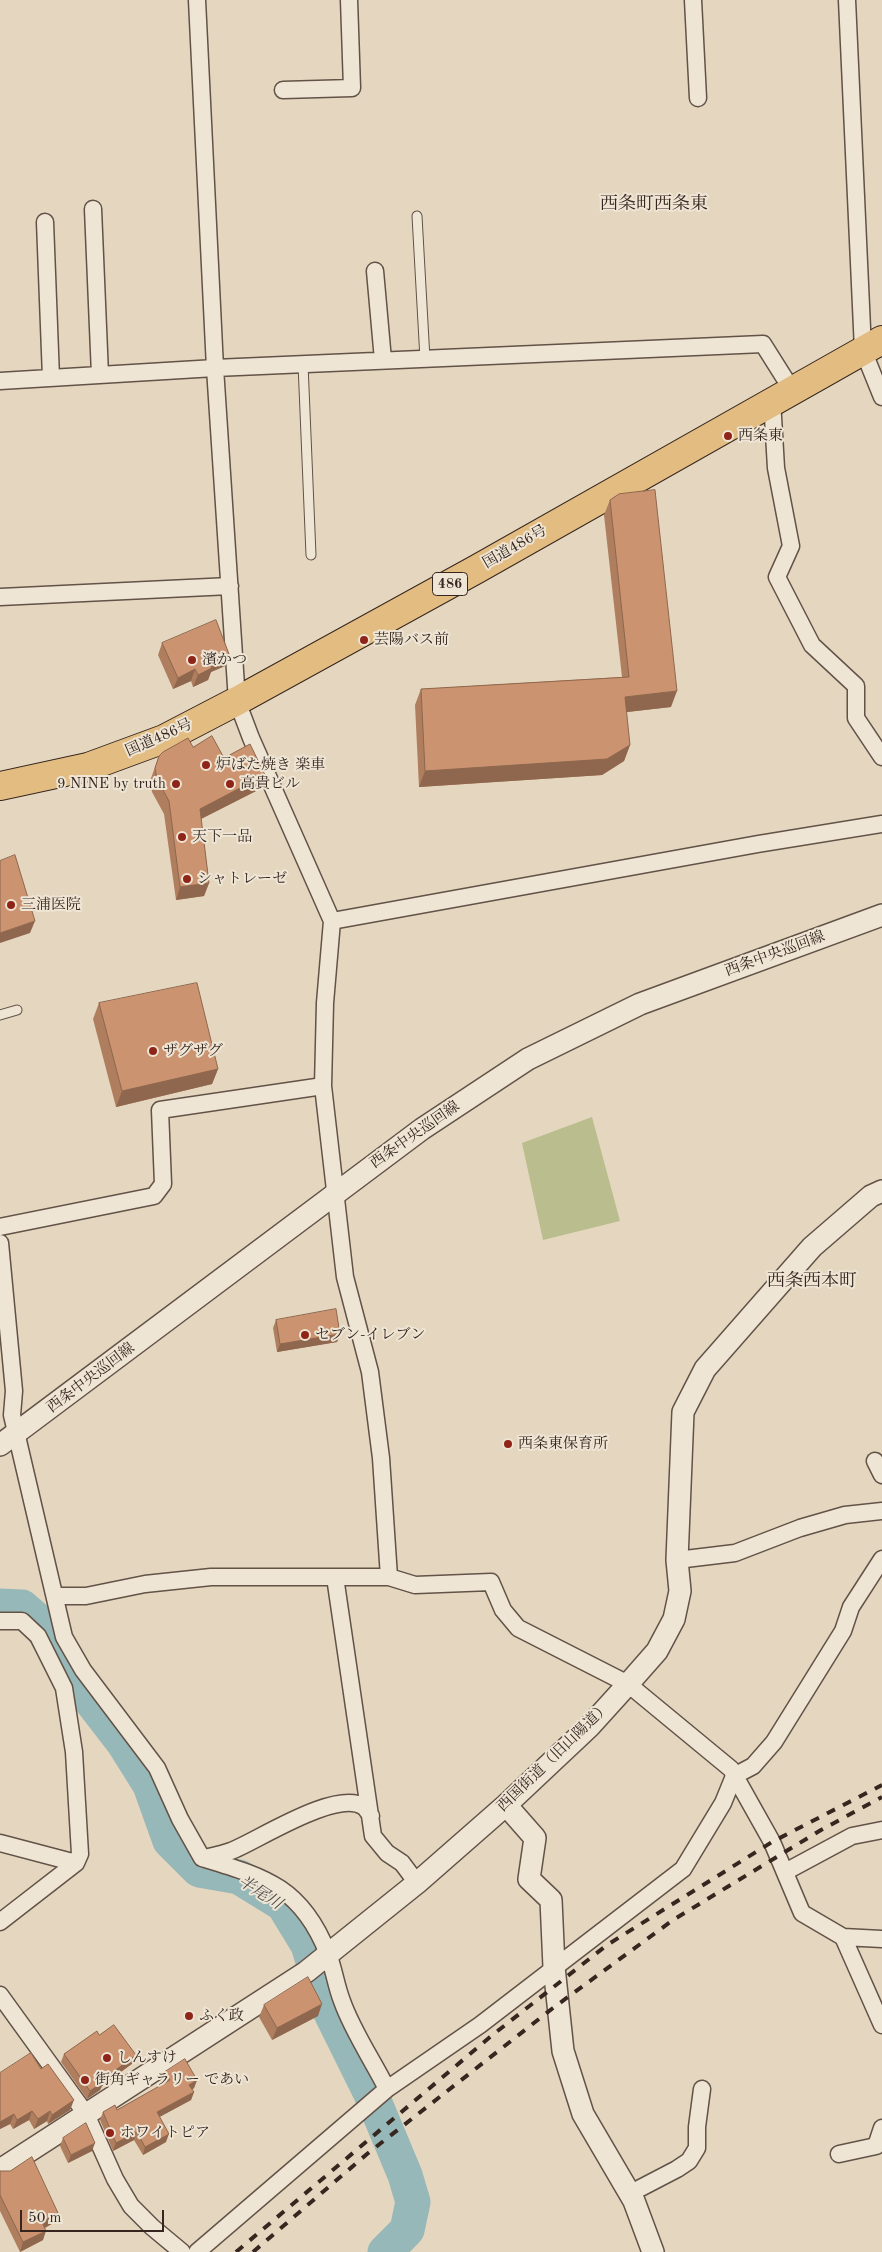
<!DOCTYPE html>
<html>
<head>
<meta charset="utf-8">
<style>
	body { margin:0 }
	#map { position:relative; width:882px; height:2252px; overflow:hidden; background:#e5d7bf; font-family:"Old Standard TT",serif }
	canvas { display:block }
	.scale { position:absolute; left:20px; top:2210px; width:144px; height:22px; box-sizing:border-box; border:2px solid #36261f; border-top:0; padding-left:6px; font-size:15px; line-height:18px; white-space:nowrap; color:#36261f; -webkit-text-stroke:4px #eee5d5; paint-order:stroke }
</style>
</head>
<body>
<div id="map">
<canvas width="882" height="2252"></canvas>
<div class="scale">50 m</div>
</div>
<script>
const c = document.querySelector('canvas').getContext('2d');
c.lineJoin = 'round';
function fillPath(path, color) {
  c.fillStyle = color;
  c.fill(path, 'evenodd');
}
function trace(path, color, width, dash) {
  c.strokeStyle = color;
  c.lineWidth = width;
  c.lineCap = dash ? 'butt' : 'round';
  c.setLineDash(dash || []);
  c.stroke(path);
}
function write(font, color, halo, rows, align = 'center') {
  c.font = font + ' "Old Standard TT","Noto Serif JP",serif';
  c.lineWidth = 4;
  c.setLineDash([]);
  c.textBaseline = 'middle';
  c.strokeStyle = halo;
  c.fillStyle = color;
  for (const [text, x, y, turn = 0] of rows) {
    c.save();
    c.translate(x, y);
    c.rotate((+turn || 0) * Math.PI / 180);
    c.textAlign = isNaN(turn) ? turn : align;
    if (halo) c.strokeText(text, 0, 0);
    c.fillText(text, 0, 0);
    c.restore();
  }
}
fillPath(new Path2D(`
	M592,1117L620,1221L543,1240L522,1143Z`), '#babd8e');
trace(new Path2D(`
	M0,1606L22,1607L38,1621L65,1667L123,1742L150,1785L170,1841L199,1870L239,1877L283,1904L308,1945L326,2003L372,2096L405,2175L413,2202L407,2230L385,2252`), '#97b8b8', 35);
const service = new Path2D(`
	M417,216L425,359
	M303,364L311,555
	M0,1015L17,1010`);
const minor = new Path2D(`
	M197,0L215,368L237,701L251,738L332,921
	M693,0L698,98
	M847,0L863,350L882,397
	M283,90L352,88L349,0
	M93,209L100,375
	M45,222L51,378
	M375,271L383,360
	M0,381L215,368L763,344L792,390
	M772,400L776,468L791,546L777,577L812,645L856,686V718L882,757
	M0,597L230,586
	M0,1227L154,1196L163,1184L160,1110L323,1086
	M0,1243L14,1391L12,1415L64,1637L83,1670L157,1768L180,1819L202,1858C265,1877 302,1887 328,1954C334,1969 336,1986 342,2001C352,2030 373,2061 387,2089
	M875,1461L882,1475
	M677,1560L735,1553L800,1528L845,1515L882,1511
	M335,1577L373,1836L387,1853L402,1863L417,1883
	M389,1577L381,1458L370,1372L345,1277L323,1086L325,1003L332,921L758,844L882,824
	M55,1596H86L145,1584L211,1577H389L415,1585L491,1582L503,1610L518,1628L628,1684L731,1769L772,1842L802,1913L843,1937L882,1939
	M0,1621H22L38,1636L64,1688L74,1752L80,1854L76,1863L0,1922
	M0,1843L76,1863
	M204,1858C213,1856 223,1854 231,1851C257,1841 337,1788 364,1807C367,1809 369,1814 371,1816
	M785,1872L852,1836L882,1830
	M843,1937L882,2025
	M0,1995L86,2114L115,2179L131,2206L152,2227L182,2252
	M839,2154L876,2146L882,2128
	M629,2194L677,2169L689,2161L697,2148V2127L702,2089
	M197,2252L387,2089L480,2025L683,1869L723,1803L734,1776L753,1766L774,1742L843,1631L851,1607L882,1559`);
const tertiary = new Path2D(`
	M0,1445L422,1129L528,1059L640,1004L882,915
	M506,1805L535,1838L529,1879L551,1900L554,1967L563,2051L583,2114L634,2201L653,2252
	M0,2170L306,1972L417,1883L506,1805L590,1726L628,1684L657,1651L674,1619L680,1591L677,1560L683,1412L705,1369L812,1247L871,1196L882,1191`);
const trunk = new Path2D(`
	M0,786L88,767L164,739L237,701L477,569L882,340`);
trace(service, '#625247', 11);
trace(minor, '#625247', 19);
trace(tertiary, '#625247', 24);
trace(trunk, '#36261f', 30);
trace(service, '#eee5d5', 9);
trace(minor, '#eee5d5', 16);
trace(tertiary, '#eee5d5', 21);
trace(trunk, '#e2bc80', 28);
trace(new Path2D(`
	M236,2252L490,2037L607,1945L772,1842L882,1785
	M253,2252L367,2154L553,2008L673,1920L821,1830L882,1797`), '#36261f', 4, [9, 9]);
fillPath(new Path2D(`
	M610,500L671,707L626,712L630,745L624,761L602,775L419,787L415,705L421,689L622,677L604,515Z
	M162,643L229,654L225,666L211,672L208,680L193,687L191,681L173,689L158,655Z
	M193,747L224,758L260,789L201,819L209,883L204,896L176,900L164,814L152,792L150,781L159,756Z
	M99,1003L218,1069L212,1084L116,1107L93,1019Z
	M276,1320L340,1334L337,1342L277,1352L273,1328Z
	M264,2005L318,2016L272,2040L259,2017Z
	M99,2035L133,2063L102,2086L100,2090L87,2099L61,2062L64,2054Z
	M41,2069L70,2110L48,2124L47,2121L34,2129L29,2120L13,2129L10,2124L0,2129V2073Z
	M165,2072L197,2080L194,2088L192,2090L194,2092L191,2100L159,2117L166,2142L143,2155L134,2140L113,2151L100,2120L103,2112L117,2110L164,2084L162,2080Z
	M63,2138L92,2151L68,2163L60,2146Z
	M0,2171L55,2222L45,2228L43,2240L20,2252L0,2211Z`), '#af7e5f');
fillPath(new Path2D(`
	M229,654L225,666L211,672L208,680L193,687L198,675L210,663Z
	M195,669L191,681L173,689L178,678Z
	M677,691L671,707L619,713L625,697Z
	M630,745L624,761L602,775L419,787L425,771Z
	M265,775L260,789L195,822L200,809Z
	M209,883L204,896L176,900L180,887Z
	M35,921L30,933L0,943V933Z
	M218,1069L212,1084L116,1107L122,1091Z
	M340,1334L337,1342L277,1352L280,1344Z
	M322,2004L318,2016L272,2040L277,2028Z
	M136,2055L133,2063L102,2086L100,2090L87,2099L90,2091L102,2080Z
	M197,2080L194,2088L186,2093L189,2085Z
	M194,2092L191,2100L154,2120L157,2112Z
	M74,2100L70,2110L48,2124L52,2115Z
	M32,2111L29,2120L13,2129L17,2120Z
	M50,2111L47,2121L34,2129L38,2119Z
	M14,2114L10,2124L0,2129V2122Z
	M137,2132L134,2140L113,2151L116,2143Z
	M169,2134L166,2142L143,2155L145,2147Z
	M95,2143L92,2151L68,2163L71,2155Z
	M58,2213L55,2222L39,2231L42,2222Z
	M46,2231L43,2240L20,2252L23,2242Z`), '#8e674e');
const building = new Path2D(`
	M655,490L677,691L625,697L630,745L607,759L425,771L421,689L629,677L610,500L619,494Z
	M216,620L229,654L210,663L212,668L198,675L195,669L178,678L162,643Z
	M212,736L224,758L250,744L265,775L200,809L209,883L180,887L169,801L157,779L155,768L159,756L163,752L188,738L193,747Z
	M15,855L35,921L0,933V861Z
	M197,983L218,1069L122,1091L99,1003Z
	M336,1309L340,1334L280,1344L276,1320Z
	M308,1977L322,2004L277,2028L264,2005Z
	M114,2025L136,2055L102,2080L103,2082L90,2091L64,2054L97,2031L99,2035Z
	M31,2053L41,2069L48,2064L74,2100L52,2115L50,2111L38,2119L32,2111L17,2120L14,2114L0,2122V2073Z
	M185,2059L197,2080L189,2085L194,2092L157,2112L169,2134L145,2147L137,2132L116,2143L103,2112L115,2105L117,2110L170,2080L165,2072Z
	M86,2123L95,2143L71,2155L63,2138Z
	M32,2157L58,2213L42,2222L46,2231L23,2242L0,2195V2171H10Z`);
fillPath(building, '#cb936f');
trace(building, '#8e674e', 1);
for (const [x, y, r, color] of [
	[728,436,5,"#8f2418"],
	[364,640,5,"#8f2418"],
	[192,660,5,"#8f2418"],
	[206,765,5,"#8f2418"],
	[176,784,5,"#8f2418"],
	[230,784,5,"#8f2418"],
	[182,837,5,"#8f2418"],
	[187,879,5,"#8f2418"],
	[11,905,5,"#8f2418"],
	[153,1051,5,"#8f2418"],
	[305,1335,5,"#8f2418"],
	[508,1444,5,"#8f2418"],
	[189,2016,5,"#8f2418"],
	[107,2058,5,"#8f2418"],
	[85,2080,5,"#8f2418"],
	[110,2133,5,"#8f2418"]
]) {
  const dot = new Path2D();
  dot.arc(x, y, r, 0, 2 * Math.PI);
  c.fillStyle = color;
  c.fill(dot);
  trace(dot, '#eee5d5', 2);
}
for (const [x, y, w] of [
	[450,584,35]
]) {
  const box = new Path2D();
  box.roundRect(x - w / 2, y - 11.5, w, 23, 4);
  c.fillStyle = '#eee5d5';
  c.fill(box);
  trace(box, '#36261f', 1);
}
write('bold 14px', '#36261f', null, [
	["486",450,584]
]);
write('15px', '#36261f', '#eee5d5', [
	["西条東",738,436],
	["芸陽バス前",374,640],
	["濱かつ",202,660],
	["炉ばた焼き 楽車",216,765],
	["9 NINE by truth",166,784,"right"],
	["高貴ビル",240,784],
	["天下一品",192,837],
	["シャトレーゼ",197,879],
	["三浦医院",21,905],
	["ザグザグ",163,1051],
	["セブン-イレブン",315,1335],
	["西条東保育所",518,1444],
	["ふく政",199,2016],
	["しんすけ",117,2058],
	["街角ギャラリー であい",95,2080],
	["ホワイトピア",120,2133]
], 'left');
write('15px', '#36261f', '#eee5d5', [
	["国道486号",515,547,-30],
	["国道486号",159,738,-24],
	["西条中央巡回線",775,954,-20],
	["西条中央巡回線",415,1135,-35],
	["西条中央巡回線",91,1378,-37],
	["西国街道（旧山陽道）",554,1757,-44]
]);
write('italic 16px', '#4e4a45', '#eee5d5', [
	["半尾川",260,1893,33]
]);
write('18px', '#36261f', '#eee5d5', [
	["西条町西条東",654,204],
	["西条西本町",812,1281]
]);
</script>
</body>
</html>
